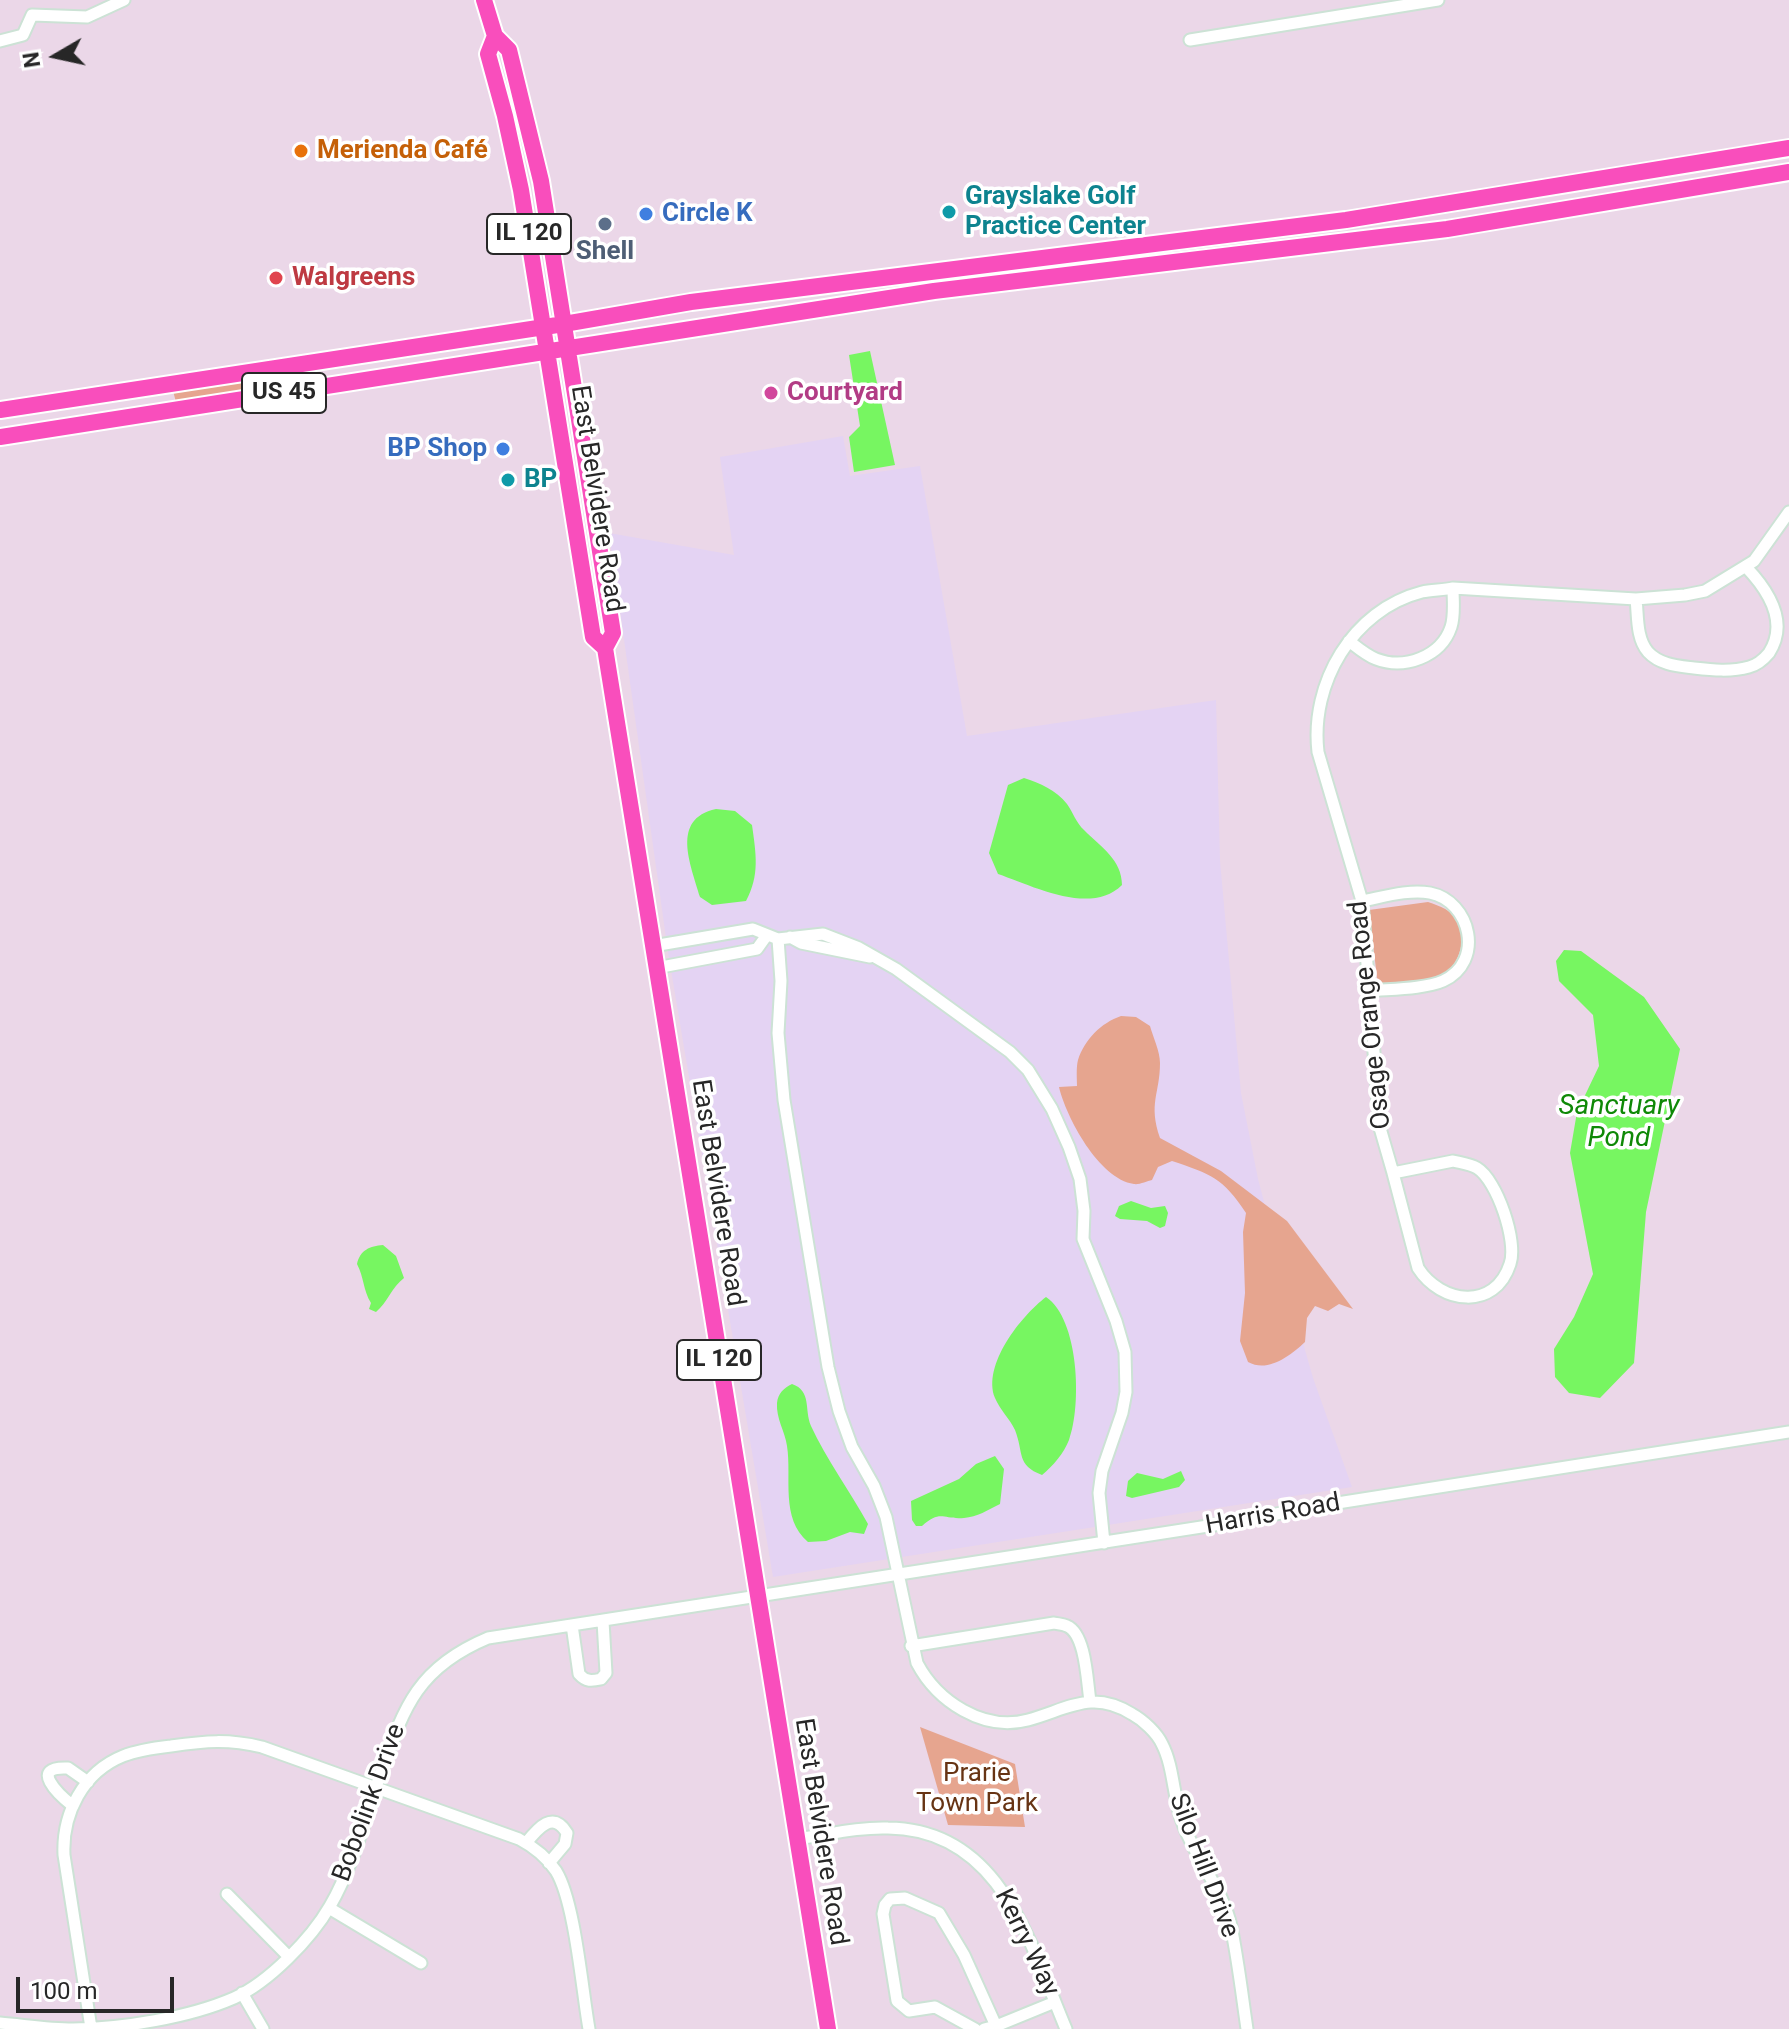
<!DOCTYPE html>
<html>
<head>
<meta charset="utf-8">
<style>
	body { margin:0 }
	#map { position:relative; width:1789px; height:2029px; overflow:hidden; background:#ebd7e8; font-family:Roboto,sans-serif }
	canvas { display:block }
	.north { position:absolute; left:16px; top:16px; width:80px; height:80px; -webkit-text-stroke:6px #fff; paint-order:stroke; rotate:261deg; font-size:22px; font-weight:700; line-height:32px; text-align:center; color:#272727 }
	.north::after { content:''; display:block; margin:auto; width:28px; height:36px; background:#272727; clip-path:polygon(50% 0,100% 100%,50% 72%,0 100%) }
	.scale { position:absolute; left:16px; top:1977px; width:158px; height:36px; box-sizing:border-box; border:4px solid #272727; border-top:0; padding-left:10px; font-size:24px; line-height:28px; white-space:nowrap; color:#272727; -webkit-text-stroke:6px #fff; paint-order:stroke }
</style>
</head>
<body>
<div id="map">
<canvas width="1789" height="2029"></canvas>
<div class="north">N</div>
<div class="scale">100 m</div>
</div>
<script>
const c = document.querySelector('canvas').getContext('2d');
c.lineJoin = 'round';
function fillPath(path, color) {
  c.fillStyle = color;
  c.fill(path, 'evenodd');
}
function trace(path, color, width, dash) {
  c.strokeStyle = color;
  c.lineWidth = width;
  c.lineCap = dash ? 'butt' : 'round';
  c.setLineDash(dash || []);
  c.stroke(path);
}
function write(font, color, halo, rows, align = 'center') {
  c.font = font + ' Roboto,sans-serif';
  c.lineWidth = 7;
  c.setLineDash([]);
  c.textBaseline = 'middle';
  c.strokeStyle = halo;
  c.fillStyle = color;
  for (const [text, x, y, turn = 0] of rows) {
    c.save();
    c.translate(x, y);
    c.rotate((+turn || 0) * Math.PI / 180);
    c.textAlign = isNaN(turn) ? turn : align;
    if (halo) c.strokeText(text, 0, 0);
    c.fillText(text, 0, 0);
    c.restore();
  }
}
fillPath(new Path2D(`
	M843,436L850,476L920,466L967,736L1216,700L1220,861L1241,1093L1258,1179L1280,1262L1313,1378L1352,1487L773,1577L668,952L609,533L734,555L720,457Z`), '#e4d3f3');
fillPath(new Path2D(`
	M243,380L245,389L176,402L173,391Z
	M1428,902C1440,906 1452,910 1458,922C1468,939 1458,969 1440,976C1422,982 1397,983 1378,986L1369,910Z
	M1121,1016L1136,1017L1150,1026C1153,1037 1160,1051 1160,1063C1160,1094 1148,1103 1160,1138L1221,1171L1287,1221L1353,1309L1339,1304L1328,1311L1315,1306L1307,1318L1305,1342C1290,1356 1268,1373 1248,1362L1240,1341L1245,1293L1243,1232L1246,1213C1223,1178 1211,1174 1172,1161L1158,1167L1152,1180C1147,1181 1139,1185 1134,1184C1099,1179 1066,1117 1059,1087L1077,1086C1077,1078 1076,1068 1078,1060C1085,1039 1101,1023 1121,1016Z
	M920,1727L1015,1764L1025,1827L948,1825Z`), '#e6a58f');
fillPath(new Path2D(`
	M870,351L895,465L854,472L849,437L860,426L849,355Z
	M1024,778C1040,783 1056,790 1067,804C1073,812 1076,823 1084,830C1101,847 1122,860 1122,885C1091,916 1033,886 998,874L989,853L1008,785Z
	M716,809L735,811L752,825C756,854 760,875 746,901L712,905L700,897C691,865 670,819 716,809Z
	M1564,950L1581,951L1644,997L1680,1049L1646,1212L1634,1363L1600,1398L1569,1393L1555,1377L1554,1349L1574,1317L1593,1274L1570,1153L1577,1112L1599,1066L1593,1015L1559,981L1556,961Z
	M1131,1201L1151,1208L1165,1206L1168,1213L1165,1226L1160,1228L1147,1221L1120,1219L1115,1216L1119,1206Z
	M383,1245L396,1256L404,1278C392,1287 387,1303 376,1312L369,1309L371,1303C363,1290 364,1277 357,1264C360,1250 370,1246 383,1245Z
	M1046,1297C1079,1319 1082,1405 1069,1440C1064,1453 1053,1466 1042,1475C1016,1465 1024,1453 1015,1430C1010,1419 1000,1410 995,1398C982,1365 1021,1316 1046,1297Z
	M792,1384C812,1391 804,1409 811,1426C826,1459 850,1491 868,1524L864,1534L850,1532L826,1541L808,1542C780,1518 792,1478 787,1446C785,1431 776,1419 777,1403C778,1393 784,1388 792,1384Z
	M995,1456L1004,1469L1000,1504C988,1510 977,1517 964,1518C943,1520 941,1509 922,1526H916L912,1520L911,1501L959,1479L976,1464Z
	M1181,1471L1185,1480L1179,1487L1132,1498L1126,1496L1128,1481L1137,1473L1163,1479Z`), '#77f661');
const minor = new Path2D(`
	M1190,40L1438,0
	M0,41L23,35L32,15L87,17L124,0
	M1636,599C1638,616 1636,638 1648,652C1660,665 1678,666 1694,668C1712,670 1731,672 1749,667C1757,665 1764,659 1769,653C1789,622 1768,590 1746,567
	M1349,641C1358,648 1366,655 1376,659C1404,670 1441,657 1451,627C1455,615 1453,601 1453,588
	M1362,901C1383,897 1409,889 1430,893C1471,901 1485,962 1443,981C1425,989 1390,989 1369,991
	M790,937L801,943L870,957
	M778,939L781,981L778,1033L784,1100L828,1367L839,1411L852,1447L874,1486L886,1517L917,1663C937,1701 983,1732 1028,1720C1068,1709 1092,1689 1132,1714C1143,1720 1157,1733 1162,1744C1174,1767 1173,1797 1182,1821C1194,1857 1223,1889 1231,1926C1238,1960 1242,1995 1247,2029
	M653,946L753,929L778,939L823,934L859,948L896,969L1010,1052L1028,1070L1052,1109L1069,1147L1080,1179L1084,1211L1083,1239L1116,1321L1125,1352L1126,1392L1122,1413L1102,1471L1099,1493L1104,1543
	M656,968L757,949L767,935
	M1453,1161C1461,1163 1470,1164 1477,1168C1497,1180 1518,1242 1510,1264C1495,1311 1441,1304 1418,1268L1393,1173Z
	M1393,1173L1380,1128L1362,901L1318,752C1310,684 1352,610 1422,592C1431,590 1443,590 1453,588L1636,599L1685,595L1705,591L1754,561L1789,512
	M572,1625L579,1674C586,1682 592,1681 601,1679L606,1673L603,1621
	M911,1646L1054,1623C1058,1624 1063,1624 1067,1626C1086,1634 1087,1682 1090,1701
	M73,1806C59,1795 28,1766 68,1768L88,1782
	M796,1839C827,1835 857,1827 888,1828C1001,1829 1030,1944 1066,2029
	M526,1843C538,1828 553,1810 567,1833L565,1844L549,1863
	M227,1894L289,1957
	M329,1908L421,1963
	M242,1993L263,2029
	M0,2023C24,2025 48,2029 73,2029C123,2028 188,2018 234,1998C269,1982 311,1939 330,1906C352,1868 364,1823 378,1781C403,1711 414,1669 488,1638L1240,1521L1312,1507L1789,1432
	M996,2026L1055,2002
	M91,2028L64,1855C62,1814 83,1772 123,1756C138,1750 154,1748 171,1746C206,1741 228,1739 262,1747L519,1839C534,1847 546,1856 556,1871C575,1902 582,1990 589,2029
	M975,2029L935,2007L909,2011L897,2001L883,1914L885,1905L890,1899L905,1898L939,1913L964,1955L996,2026L984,2029`);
const primary = new Path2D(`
	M484,0L495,36L509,50L541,181L613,633L605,648L828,2029
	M495,36L488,54L505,116L521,190L593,637L605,648
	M0,410L564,324L691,302L1346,220L1789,148
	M0,437L934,291L1447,229L1789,172`);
trace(minor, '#cce2d5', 15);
trace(primary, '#fff', 20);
trace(minor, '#fff', 11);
trace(primary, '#f94ebc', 16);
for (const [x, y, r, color] of [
	[301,151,8,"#e8710a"],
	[949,212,8,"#0f9aa8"],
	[646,214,8,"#3f7fe0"],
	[605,224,8,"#5c6f8a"],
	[276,278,8,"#e0444e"],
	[771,393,8,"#d1479c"],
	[503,449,8,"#3f7fe0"],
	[508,480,8,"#0f9aa8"]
]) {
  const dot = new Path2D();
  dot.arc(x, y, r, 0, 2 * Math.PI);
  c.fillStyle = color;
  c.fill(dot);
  trace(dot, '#fff', 3);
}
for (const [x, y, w] of [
	[529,234,84],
	[284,393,84],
	[719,1360,84]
]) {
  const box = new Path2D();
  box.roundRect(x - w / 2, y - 20, w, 40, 6);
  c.fillStyle = '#fff';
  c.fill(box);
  trace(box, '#272727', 2);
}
write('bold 24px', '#272727', null, [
	["IL 120",529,234],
	["US 45",284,393],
	["IL 120",719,1360]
]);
write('bold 26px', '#c56008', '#fff', [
	["Merienda Café",317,151]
], 'left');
write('bold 26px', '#0d838f', '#fff', [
	["Grayslake Golf",965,197],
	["Practice Center",965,227],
	["BP",524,480]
], 'left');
write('bold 26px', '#366cbe', '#fff', [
	["Circle K",662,214],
	["BP Shop",487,449,"right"]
], 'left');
write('bold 26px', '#4e5e75', '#fff', [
	["Shell",605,252]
]);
write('bold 26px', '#be3a42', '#fff', [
	["Walgreens",292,278]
], 'left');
write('bold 26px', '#b23c85', '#fff', [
	["Courtyard",787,393]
], 'left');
write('26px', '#272727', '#fff', [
	["East Belvidere Road",596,499,81],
	["Osage Orange Road",1371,1015,-96],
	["East Belvidere Road",717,1193,81],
	["Harris Road",1273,1515,-10],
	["Bobolink Drive",370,1803,-70],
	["East Belvidere Road",820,1832,81],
	["Silo Hill Drive",1203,1866,69],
	["Kerry Way",1026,1943,64]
]);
write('26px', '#673414', '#fff', [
	["Prarie",977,1774],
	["Town Park",977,1804]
]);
write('italic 28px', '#0f8907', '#fff', [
	["Sanctuary",1619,1107],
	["Pond",1619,1139]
]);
</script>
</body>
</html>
